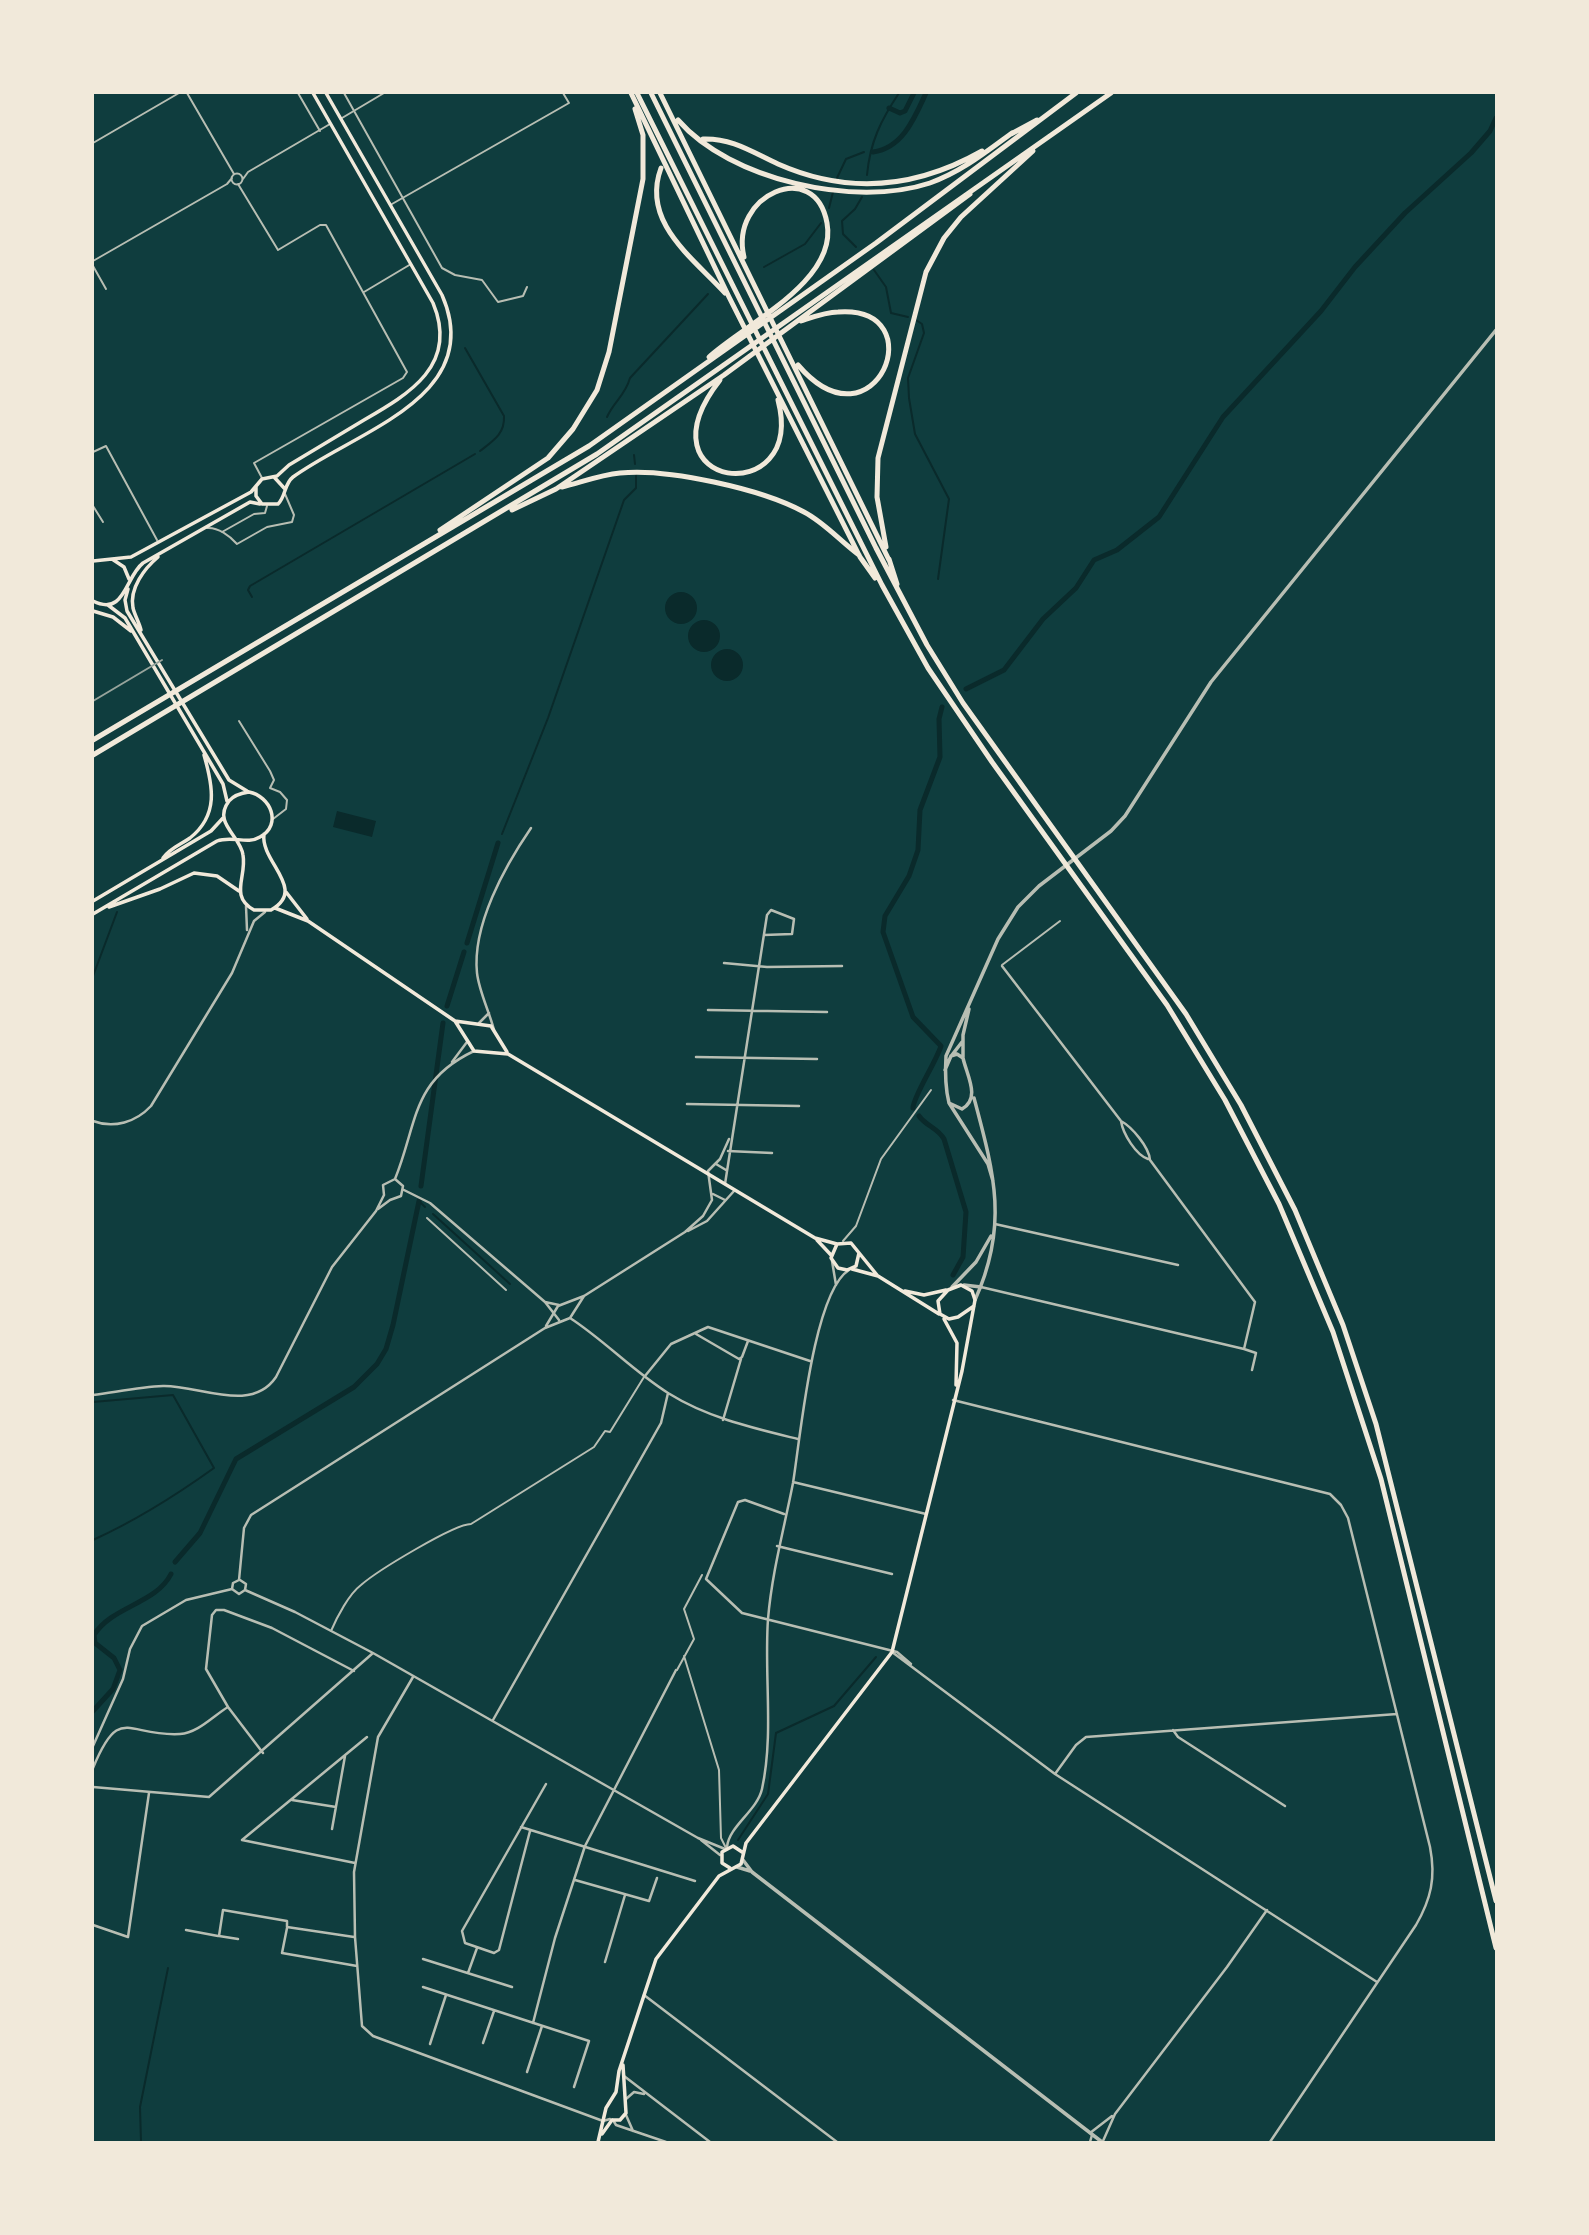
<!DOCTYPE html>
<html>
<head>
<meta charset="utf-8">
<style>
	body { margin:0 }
	#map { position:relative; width:1589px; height:2235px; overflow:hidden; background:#0f3d3e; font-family:"Varela Round",sans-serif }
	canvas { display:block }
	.frame { position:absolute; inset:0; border:94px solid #f1e9da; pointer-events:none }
</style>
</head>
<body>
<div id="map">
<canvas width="1589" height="2235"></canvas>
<div class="frame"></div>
</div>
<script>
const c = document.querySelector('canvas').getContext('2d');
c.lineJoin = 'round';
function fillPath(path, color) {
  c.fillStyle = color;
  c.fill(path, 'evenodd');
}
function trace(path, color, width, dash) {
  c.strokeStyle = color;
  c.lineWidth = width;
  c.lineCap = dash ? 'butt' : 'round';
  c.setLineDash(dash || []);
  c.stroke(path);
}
fillPath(new Path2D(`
	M665 608a16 16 0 1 1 32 0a16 16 0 1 1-32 0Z
	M688 636a16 16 0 1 1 32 0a16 16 0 1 1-32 0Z
	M711 665a16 16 0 1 1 32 0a16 16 0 1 1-32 0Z
	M337,811L376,821L372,837L333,827Z`), '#0a2a2b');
trace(new Path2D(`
	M867,175C870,142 881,120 899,93
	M837,178L846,159L864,152
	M829,208L833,192
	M856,247L843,234L842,221L855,209L862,197
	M764,267L805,244L821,223
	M874,270L886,287L891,313L908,317
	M916,320L922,324L924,333L908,378L909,398L915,434L949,499L938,579
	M465,348L504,416C505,434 493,441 480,451
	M607,417C614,401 625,396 630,378L708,294
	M634,455L635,464
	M252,597L248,590L250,586L475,454
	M502,834L548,718L624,500L636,488V476
	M93,976L117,912
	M419,1201L425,1207
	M433,1214L510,1284
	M93,1402L173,1395L214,1468C175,1496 137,1520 93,1540
	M738,1840L768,1794L776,1733L834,1706L876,1657
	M93,2090V2094
	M141,2142L140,2107L168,1968`), '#0a2a2b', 2);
trace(new Path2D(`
	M889,108L900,113L905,111L914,93
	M873,152C903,148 915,117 926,93
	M966,689L1004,670L1043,619L1076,588L1094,560L1117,550L1159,517L1223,417L1321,311L1355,267L1405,213L1471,153L1490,131L1496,118
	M467,943L498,843
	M447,1006L464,952
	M913,1108C913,1097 936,1062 941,1046L913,1017L883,932L885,916L909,876L918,850L920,810L940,757L939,719L942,707
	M919,1116C926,1126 938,1128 944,1139L966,1212L963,1257L953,1275
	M421,1186L443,1023
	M175,1562L200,1533L236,1459L354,1387L377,1364L386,1349L393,1325L419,1201
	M93,1711L113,1689L120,1670L114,1658L95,1643L94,1635C112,1606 156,1604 171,1574`), '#0a2a2b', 5);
trace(new Path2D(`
	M187,93L234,174
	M298,93L320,131
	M344,93L442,268L455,275L482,280L498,302L523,296L527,287
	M342,118L384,93
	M93,143L179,93
	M231.5 179a5.5 5.5 0 1 1 11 0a5.5 5.5 0 1 1-11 0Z
	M243,179L248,172L330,124
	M238,184L278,250L320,225H326L407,372L403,378L254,463L262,478
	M392,204L569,103L563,93
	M93,261L227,184L232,178
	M93,266L106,289
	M364,292L411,264
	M93,452L106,446L157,540
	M207,528C218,527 230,536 237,544L267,527L292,522L294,515L285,494
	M222,532L254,514L265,513L267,506
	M239,721L270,771L274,780L270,788L280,792L287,800L286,809L273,819
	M1002,965L1060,921
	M843,1241L856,1226L881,1159L931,1090`), '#b8beb3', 2);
trace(new Path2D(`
	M93,506L103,522
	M427,1218L506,1290
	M331,1631C337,1617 349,1594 361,1585C377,1571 454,1524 471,1524L594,1447L605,1431L610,1432L644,1377
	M684,1656L719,1770L721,1838L726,1848
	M677,1670L694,1639L684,1609L702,1575`), '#b8beb3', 2);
trace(new Path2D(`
	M246,906L247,930
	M724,963L767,967L842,966
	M1002,966L1121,1121C1132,1127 1149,1147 1150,1160L1255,1302L1244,1349
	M708,1010L827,1012
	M479,1023L489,1013
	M494,1030C489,1011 479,991 477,973C472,925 505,866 531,828
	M696,1057L817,1059
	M452,1062L467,1042
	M687,1104L799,1106
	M93,1121C114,1129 136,1122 151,1106L232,973L254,921L265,912
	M1121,1121C1123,1134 1136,1155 1148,1159
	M728,1151L772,1153
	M716,1164L726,1170
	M395,1179C418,1122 411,1081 474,1051
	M725,1184L767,915L771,910L794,919L792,934L764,935
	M404,1190L430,1203L545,1302L559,1320
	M713,1194L725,1200
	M378,1209L390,1200L401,1196L403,1186L395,1179
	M995,1224L1178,1265
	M688,1231L707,1221L734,1191
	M832,1261L836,1285
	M981,1287L1244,1349L1256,1353L1252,1370
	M545,1302L559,1305
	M570,1318C604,1340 633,1371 668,1393C708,1418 753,1428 798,1439
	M546,1326L558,1306L584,1296L685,1232L703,1216L712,1200L708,1171L720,1159L729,1139
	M696,1334L739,1359L742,1357L748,1341
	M645,1376L671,1344L708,1327L810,1361
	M93,1395C116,1392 140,1387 163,1386C199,1385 251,1414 276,1377L332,1267L376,1211L384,1195L383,1185L395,1179
	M953,1400L1330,1494L1341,1505L1348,1518L1430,1847C1436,1878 1431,1899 1416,1925L1270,2142
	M723,1420L741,1359
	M793,1482L926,1514
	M784,1514L745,1500L738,1502L706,1579L742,1613L897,1652L911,1664
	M777,1546L892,1574
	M239,1580L244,1528L251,1515L545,1328L570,1318L584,1296
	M240,1580L246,1584L245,1590
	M232,1589L239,1594L245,1590
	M232,1589L233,1583L239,1580
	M245,1590L295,1612L373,1653L698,1838L725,1849
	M892,1652L1055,1774L1377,1982
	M413,1677L378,1737L354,1872L355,1937L362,2026L373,2036L603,2121L610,2119
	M493,1720L661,1423L668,1393
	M1173,1730L1178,1737L1285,1806
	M93,1746L123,1679L130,1649L142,1626L186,1600L232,1589
	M263,1753L228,1707L206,1669L212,1615L216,1610H224L272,1628L354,1671
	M93,1768C120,1703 127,1737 180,1734C198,1733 213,1716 228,1707
	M1055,1774L1076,1745L1086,1737L1397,1714
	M93,1787L209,1797L373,1653
	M292,1800L336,1807
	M521,1827L695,1881
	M332,1829L345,1756
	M530,1831L499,1950L494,1953L465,1943L462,1931L546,1784
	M242,1840L367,1737
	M242,1840L355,1863
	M701,1840L720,1855
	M727,1847C729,1826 757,1811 762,1789C774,1734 764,1675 768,1619C772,1572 784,1529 793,1483C800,1441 813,1292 849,1270
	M575,1880L649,1901L657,1878
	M93,1925L128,1937L149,1793
	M287,1928L282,1953L357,1966
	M186,1930L218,1936
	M238,1939L219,1936L223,1910L287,1921V1927L354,1937
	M423,1959L512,1987
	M605,1962L625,1895
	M468,1973L477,1948
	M423,1987L589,2041L574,2087
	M644,1995L837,2142
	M533,2023L555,1938L585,1846L676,1670
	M483,2043L494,2011
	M430,2044L446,1995
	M527,2072L542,2026
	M624,2076L710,2142
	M626,2099L634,2092L644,2094
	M626,2115L633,2131
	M613,2120L616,2125L666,2142
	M1090,2133L1112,2116
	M1103,2141L1115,2114L1227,1967L1267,1910
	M1090,2142L1092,2135`), '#b8beb3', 2.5);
trace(new Path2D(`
	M952,1055L962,1042
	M963,1057V1035L969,1009
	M945,1070L951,1056L957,1054L963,1058C967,1076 981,1098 962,1109L949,1103C945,1087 945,1072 946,1056L998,939L1018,907L1039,886L1111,831L1125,816L1211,682L1496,330
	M974,1098C994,1173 1009,1225 975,1300
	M949,1103L988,1164L993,1181
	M964,1285L981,1287
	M952,1287L976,1262L991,1236
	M743,1860L752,1872L1102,2142
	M737,1867L750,1871`), '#b8beb3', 3.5);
trace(new Path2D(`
	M274,477L285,489
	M256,487V496L262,504H278C286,496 284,484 293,477C354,432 487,397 442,295L326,93
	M112,559L124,567L129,579
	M93,561L131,557L251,492L262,479L277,476L289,465C314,450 339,435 364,420C409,394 459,365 433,303L313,93
	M128,589L125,600L127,611L229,780L247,791
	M93,601C125,617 125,577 143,563L250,502L260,504
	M108,605L125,618L223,784L227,801
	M93,611L113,617L131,631
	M141,630C139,622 135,616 133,608C129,588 145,568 158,557
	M163,858C170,848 180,845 190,838C219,815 213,786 204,755
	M286,892L307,919
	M93,901L211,831L223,818
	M109,907L160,889L194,873L217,876L239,891
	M275,908L308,921L455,1021L491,1026L507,1052
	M93,914L217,841C232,835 247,845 260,837C283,824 270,796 249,792C241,793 234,795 229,801C212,823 241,836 243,855C247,877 229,896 254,910H271C308,889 260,862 264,834
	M455,1021L474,1051L508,1054L815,1238L837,1244
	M817,1240L831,1255
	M859,1253L856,1266L847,1270L838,1268L831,1258L837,1244L851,1243L877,1275
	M852,1269L878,1276L939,1314
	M905,1291L924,1295L946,1290
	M944,1319L957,1343L956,1385
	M730,1868L722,1863V1852L733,1846L742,1852
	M612,2120H620L626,2113L623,2065
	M602,2134L612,2120
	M598,2142L606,2108L616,2092L619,2071L656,1959L719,1876L741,1864L746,1843L892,1652L962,1371L975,1300L972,1291L961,1285L948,1290L938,1301L940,1314L949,1319L958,1317L974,1306`), '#f1e9da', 3.5);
trace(new Path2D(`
	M631,93L729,297L860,557L875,578
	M637,93L882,585L928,668L992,762L1167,1005L1225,1100L1279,1204L1333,1332L1381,1479L1496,1948
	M651,93L876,548L927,645L963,703L1186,1014L1241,1105L1295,1210L1343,1325L1376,1424L1496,1901
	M660,93L889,560
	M678,120C730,180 855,208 930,183C961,172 986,152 1012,133
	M1011,134L1037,120
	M703,139C732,138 752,152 778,164C848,195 915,189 982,151
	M661,168C641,222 692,257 725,293
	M709,357C745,324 838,281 827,223C815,157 729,195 744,257
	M798,365C875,455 936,305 838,312C826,312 813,317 801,321
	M720,380C634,490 807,511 778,400
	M562,487C582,482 600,475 620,473C667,468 762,489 804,512C825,523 840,541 859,555
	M512,510L556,489L724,375L970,194
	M440,530L548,458L573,429L597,390L609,352L643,179V135L635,109
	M886,547L877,497L878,458L926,272L944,238L961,217L1033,151
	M889,559L897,584
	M93,740L589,446L876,243L1076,93
	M93,755L597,454L1111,93`), '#f1e9da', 5);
trace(new Path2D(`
	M93,701L162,660`), '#97a49c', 2);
</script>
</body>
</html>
